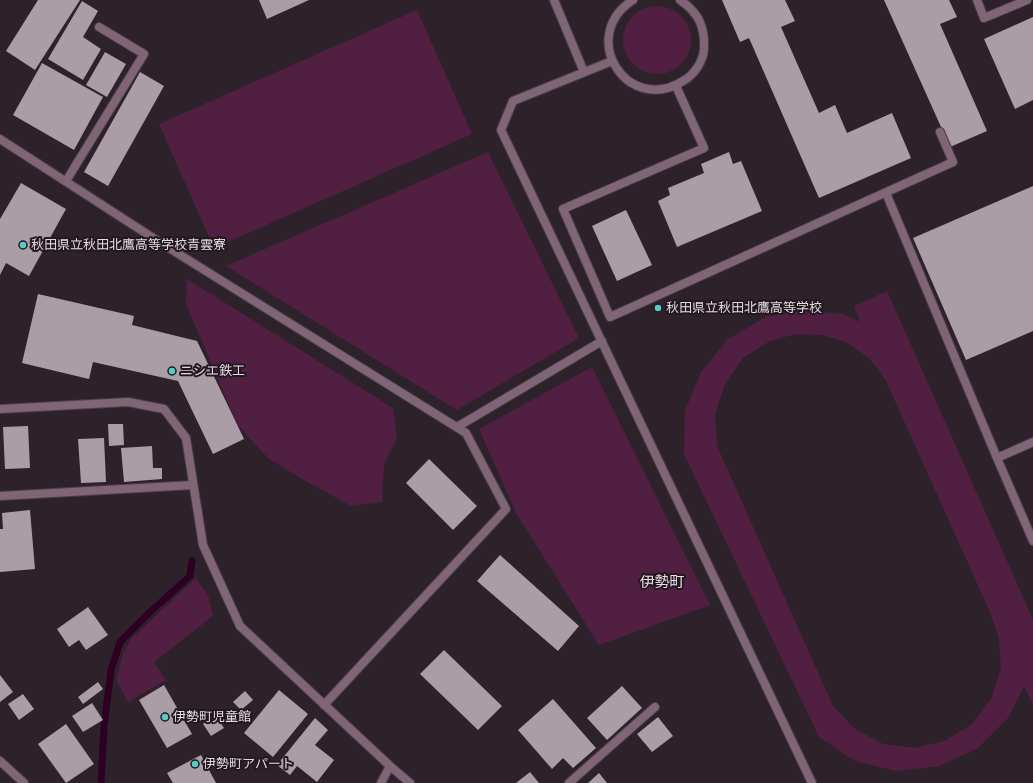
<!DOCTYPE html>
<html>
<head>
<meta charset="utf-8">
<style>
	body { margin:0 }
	canvas { display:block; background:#2d2229 }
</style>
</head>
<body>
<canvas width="1033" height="783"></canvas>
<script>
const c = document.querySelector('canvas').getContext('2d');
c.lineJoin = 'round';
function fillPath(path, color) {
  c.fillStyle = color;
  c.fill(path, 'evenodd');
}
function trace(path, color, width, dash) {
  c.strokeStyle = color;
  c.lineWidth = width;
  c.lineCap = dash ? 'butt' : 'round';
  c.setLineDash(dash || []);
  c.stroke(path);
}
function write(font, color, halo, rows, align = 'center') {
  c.font = font + ' "Zilla Slab","Noto Sans JP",serif';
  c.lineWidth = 4;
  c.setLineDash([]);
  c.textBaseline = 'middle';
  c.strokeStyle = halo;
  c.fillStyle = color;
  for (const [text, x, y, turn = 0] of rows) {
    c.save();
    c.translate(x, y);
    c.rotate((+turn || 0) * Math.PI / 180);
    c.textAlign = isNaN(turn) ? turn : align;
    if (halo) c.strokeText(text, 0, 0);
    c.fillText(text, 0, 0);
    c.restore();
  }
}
fillPath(new Path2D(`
	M623 40a34 34 0 1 1 68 0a34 34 0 1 1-68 0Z
	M417,10L472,134L214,248L159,124Z
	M488,152L579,338L457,410L226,266Z
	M187,279L393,408L397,438L384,464L382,502L351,506L302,479L268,458L237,424L186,304Z
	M887,291L1033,620V705L1024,686L1008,718L978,748L939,766L896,771L855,761L819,737L684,454L685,411L701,372L728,339L766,317L804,310L843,314L860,322L854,306ZM796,334L823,335L848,343L870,359L886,381L990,612L999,638L1001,669L991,699L972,724L945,741L914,748L883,744L855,729L833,706L717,446L715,414L725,384L743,358L770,341Z
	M592,367L710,605L599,645L516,513L479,429Z
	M196,578L208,595L213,616L154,662L166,680L128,702L116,680L123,653L132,638Z`), '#501f42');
trace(new Path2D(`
	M101,783L104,726L111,670L120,642L149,613L190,576L192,561`), '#2d0022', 7);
fillPath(new Path2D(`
	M38,0H80L35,70L6,51Z
	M259,0H309L267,19Z
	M722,0H785L795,21L781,27L819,113L835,105L847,133L892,113L911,158L819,198L749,38L740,42Z
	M884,0H949L957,17L940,24L987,131L950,147Z
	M82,1L98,11L83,37L101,49L83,80L48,59Z
	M1033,17V100L1015,109L984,39Z
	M105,52L126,64L107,97L86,85Z
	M42,63L103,97L74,150L13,115Z
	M140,72L164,86L108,186L84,172Z
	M729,152L733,164L741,161L762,211L677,247L658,201L670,195L668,188L704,173L701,164Z
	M21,183L66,209L29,276L6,263L0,275V219Z
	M1033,186V331L966,360L913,238Z
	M626,210L652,265L617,281L592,226Z
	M38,294L134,316L132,325L197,341L244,439L213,454L178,381L93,362L89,379L22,363Z
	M108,424H123L124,445L109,446Z
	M28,426L30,468L5,469L3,427Z
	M104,438L106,482L81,483L78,439Z
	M152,446L153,468H162V479L124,482L121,448Z
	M429,459L477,506L453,530L406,483Z
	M30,510L35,569L0,572V529H3L2,513Z
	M500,555L579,626L558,651L477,581Z
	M88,607L108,635L86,650L79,640L69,647L57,629Z
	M444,650L502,706L478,730L420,674Z
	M0,675L13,692L0,702Z
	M98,682L103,689L83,704L78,697Z
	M164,685L192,734L167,748L139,700Z
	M622,686L642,708L607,740L587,718Z
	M279,690L308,714L273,757L244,733Z
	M245,691L253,700L241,710L233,702Z
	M23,694L34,709L19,720L8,704Z
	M553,699L596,748L573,768L563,758L552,769L518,730Z
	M92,703L103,720L83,732L72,716Z
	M215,715L224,728L211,736L203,724Z
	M658,717L673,736L652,752L637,734Z
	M315,718L328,730L315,745L334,760L317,782L297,766L290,775L277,765Z
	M66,724L94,764L66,783L38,744Z
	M201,755L216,783H173L167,773Z
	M530,772L539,783H516Z
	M599,773L607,783H588Z`), '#ab9da6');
const service = new Path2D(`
	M554,0L584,72
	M633,0C577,36 627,116 683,81C694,75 703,62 704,49C705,27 699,13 680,0
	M977,0L984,18L1027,0
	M612,61L513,101L501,130L812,783
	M676,86L704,148L563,209L610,317L953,162L940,132
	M66,181L144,54L99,27
	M886,193L997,458L1033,442
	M457,427L602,341
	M997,458L1033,541`);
const minor = new Path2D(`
	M0,139L161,243L466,433L506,509L324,705
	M0,409L128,402L164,409L186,438L203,545L240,626L390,766
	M0,496L193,485
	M0,761L24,783
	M381,783L390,766L410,783
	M569,783L655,707`);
trace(service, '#4a3f46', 10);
trace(minor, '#4a3f46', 10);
trace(service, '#7f6576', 8);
trace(minor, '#7f6576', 8);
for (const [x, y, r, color] of [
	[23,245,4,"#55cdc6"],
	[658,308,4,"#55cdc6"],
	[172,371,4,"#55cdc6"],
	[165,717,4,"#55cdc6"],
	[195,764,4,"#55cdc6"]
]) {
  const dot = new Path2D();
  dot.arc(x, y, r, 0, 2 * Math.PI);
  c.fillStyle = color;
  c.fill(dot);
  trace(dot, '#23181f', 1.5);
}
write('13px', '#e1dade', '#23181f', [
	["秋田県立秋田北鷹高等学校青雲寮",31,245],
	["秋田県立秋田北鷹高等学校",666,308],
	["ニシエ鉄工",180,371],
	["伊勢町児童館",173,717],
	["伊勢町アパート",203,764]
], 'left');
write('15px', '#eddde7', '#23181f', [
	["伊勢町",662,583]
]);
</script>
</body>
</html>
